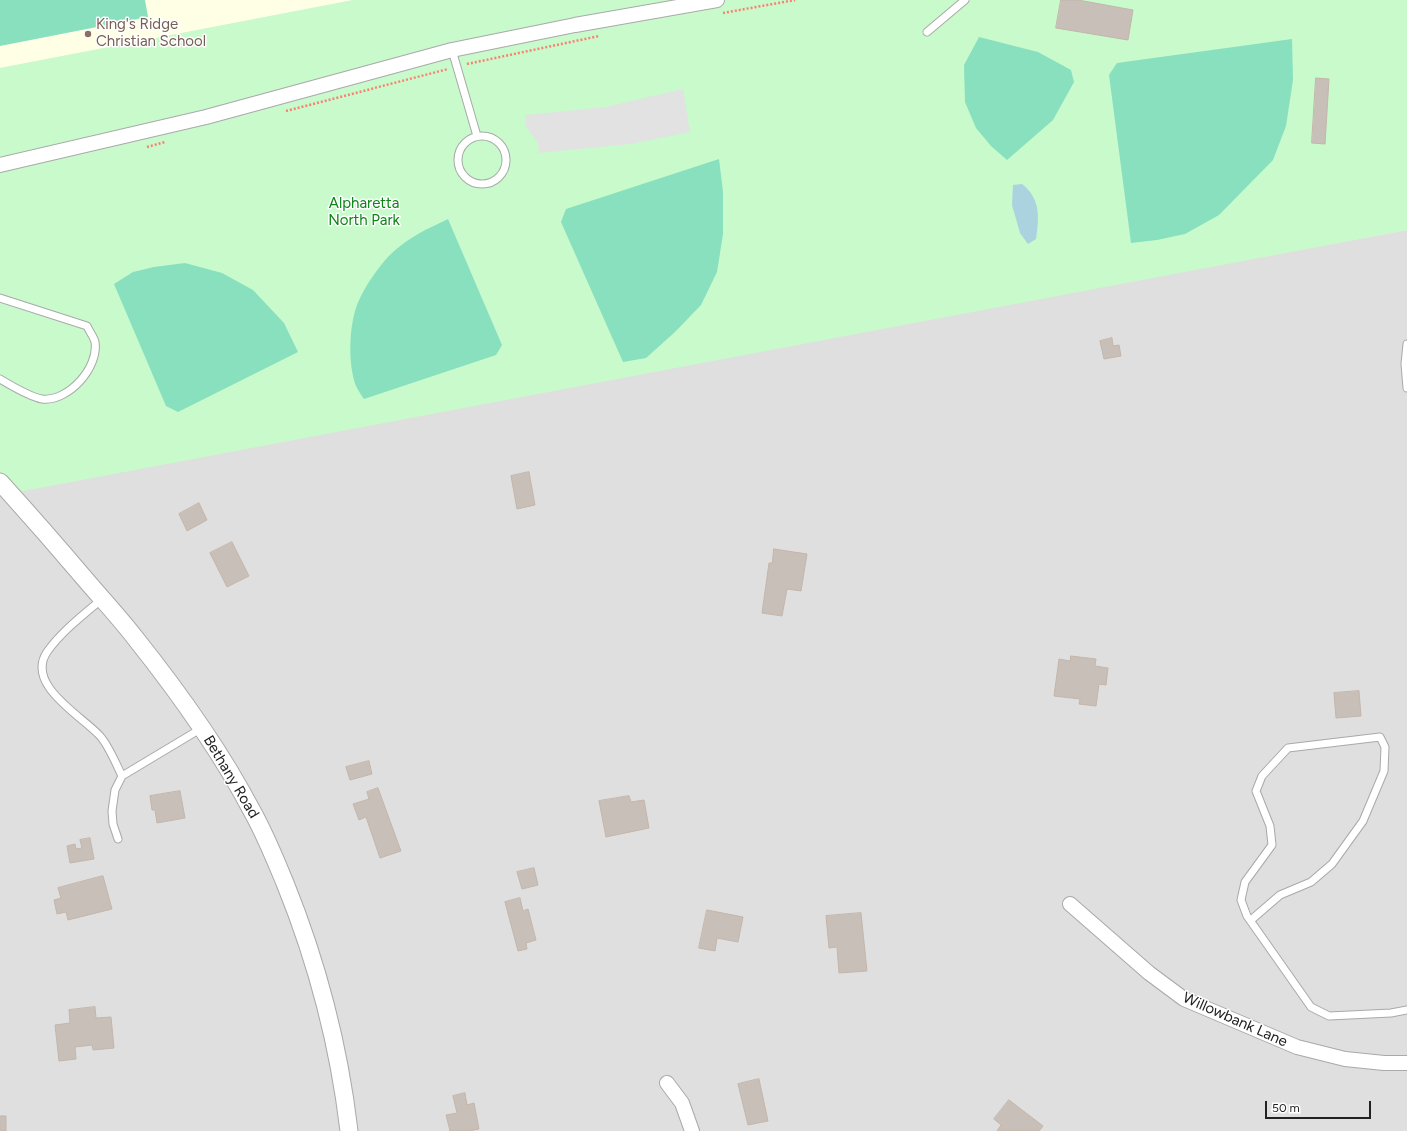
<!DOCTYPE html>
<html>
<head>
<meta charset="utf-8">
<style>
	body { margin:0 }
	#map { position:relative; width:1407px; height:1131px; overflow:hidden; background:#f2efe9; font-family:Figtree,sans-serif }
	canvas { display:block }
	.scale { position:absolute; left:1265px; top:1101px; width:106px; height:18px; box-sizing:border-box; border:2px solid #222; border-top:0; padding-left:5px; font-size:12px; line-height:14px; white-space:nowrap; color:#222; -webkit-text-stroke:3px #fff; paint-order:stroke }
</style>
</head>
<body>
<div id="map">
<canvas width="1407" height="1131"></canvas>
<div class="scale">50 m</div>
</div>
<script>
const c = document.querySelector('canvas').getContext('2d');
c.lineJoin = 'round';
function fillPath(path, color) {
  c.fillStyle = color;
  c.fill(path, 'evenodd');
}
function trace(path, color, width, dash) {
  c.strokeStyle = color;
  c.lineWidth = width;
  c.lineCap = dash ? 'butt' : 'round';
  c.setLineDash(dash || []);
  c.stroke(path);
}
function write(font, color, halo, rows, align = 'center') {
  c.font = font + ' Figtree,sans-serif';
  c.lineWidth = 3;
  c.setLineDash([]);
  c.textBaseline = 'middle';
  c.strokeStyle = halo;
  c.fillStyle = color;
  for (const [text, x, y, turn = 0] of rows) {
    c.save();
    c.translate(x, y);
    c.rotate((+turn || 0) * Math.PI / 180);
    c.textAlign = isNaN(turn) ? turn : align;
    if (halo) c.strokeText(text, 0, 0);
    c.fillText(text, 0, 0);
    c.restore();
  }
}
fillPath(new Path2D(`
	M1407,230V1131H0V482L1084,290Z`), '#e0dfdf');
fillPath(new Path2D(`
	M0,0H353L0,68Z`), '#ffffe5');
fillPath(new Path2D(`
	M353,0H1407V230L13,493L0,482V68Z`), '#c8facc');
fillPath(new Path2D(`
	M0,0H145L148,17L0,46Z
	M979,37L1038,52L1071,70L1074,82L1053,120L1007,160L991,146L976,128L965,102L964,65Z
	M1292,39L1293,80L1286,126L1273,160L1219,215L1185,234L1157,240L1131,243L1109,75L1117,63Z
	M719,159L723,192V234L717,272L701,305L675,332L646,358L623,362L561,222L566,209Z
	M448,219L502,345L496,355L364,399C361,395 358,390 356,386C348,365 349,329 356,308C362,290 380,264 393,252C411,236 427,229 448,219Z
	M185,263L222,273L253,290L284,323L298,352L178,412L166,406L114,284L133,272L154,267Z`), '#88e0be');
fillPath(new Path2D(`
	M683,89L690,132L630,144L539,153L538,143L526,126L525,115L606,107Z`), '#e2e2e2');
fillPath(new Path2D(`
	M1022,184C1041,199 1039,218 1036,239L1028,244L1020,233L1012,205L1013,185Z`), '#aad3df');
const building = new Path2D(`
	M1061,0H1078L1133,10L1128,40L1056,28Z
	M1316,78L1329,79L1325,144L1312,143Z
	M1112,338L1113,346L1119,345L1121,356L1104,359L1100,341Z
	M529,472L535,505L517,509L511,476Z
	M199,503L207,520L187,531L179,514Z
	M232,542L249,576L227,587L210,553Z
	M774,549L807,554L801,591L787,589L782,616L762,613L769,563H772Z
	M1071,656L1096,659L1095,666L1108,668L1106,685L1099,684L1096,706L1079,704L1080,699L1054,696L1059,659L1070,661Z
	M1359,691L1361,716L1336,718L1334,693Z
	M369,761L372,774L350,780L346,767Z
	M378,788L401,851L380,858L366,817L359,820L353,804L369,799L367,792Z
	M180,791L185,818L157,823L155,810H152L150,796Z
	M629,796L631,802L644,800L649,828L606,837L599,801Z
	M90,838L94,859L70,863L67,846L75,844L76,849L82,848L80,840Z
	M534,868L538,885L522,889L517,872Z
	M103,876L112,909L68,920L66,912L57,914L54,900L61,898L58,888Z
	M520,898L523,911L528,909L536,940L526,943L527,949L518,951L505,902Z
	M707,910L743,917L738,942L717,938L715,951L699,948Z
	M861,913L867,971L839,973L837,947L829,948L826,916Z
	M95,1007L96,1018L111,1017L114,1048L93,1050L92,1045L75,1047L76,1059L59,1061L55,1025L70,1023L69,1010Z
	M759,1079L768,1121L748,1125L738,1084Z
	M465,1093L467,1105L474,1103L479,1129L469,1131H450L446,1115L457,1113L453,1096Z
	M1009,1100L1043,1126L1039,1131H997L1001,1125L994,1119Z
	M0,1116H6V1131H0Z`);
fillPath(building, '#c7bfb8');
trace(building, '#c4b6ab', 1);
const service = new Path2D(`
	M927,32L965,0
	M452,50L477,136
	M458 160a24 24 0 1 1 48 0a24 24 0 1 1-48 0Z
	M0,298L87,326C89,331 94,337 95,342C99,368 68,402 42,399C31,397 10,385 0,379
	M1407,344L1405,364L1407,388
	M102,599C83,615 61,632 47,652C25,685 82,716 100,736C109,746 116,764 122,776
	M118,839L113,824L112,811L115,790L122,776L202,728
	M1251,920L1280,895L1311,882L1332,864L1363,821L1384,771L1385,747L1380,737L1288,748L1262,776L1256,791L1270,826L1272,845L1245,882L1241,900L1247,916L1311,1007L1329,1016L1391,1013L1407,1010`);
const minor = new Path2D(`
	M0,165L206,117L452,50L575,25L717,0
	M1070,904L1149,973L1184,999L1297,1047L1345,1059L1384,1063H1407
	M667,1083L682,1103L692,1131`);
const tertiary = new Path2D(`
	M0,482C29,514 57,546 85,579C102,599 120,618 136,639C179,693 220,750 252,811C265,834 275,859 285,883C317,962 339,1046 349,1131`);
trace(service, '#a9a9a9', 9);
trace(minor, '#a9a9a9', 16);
trace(tertiary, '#a9a9a9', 19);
trace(new Path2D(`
	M723,13L795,0
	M467,64L599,36
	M286,111L448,69
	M147,147L165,142`), '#fa8072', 2.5, [2, 2]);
trace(service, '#fff', 7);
trace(minor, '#fff', 14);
trace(tertiary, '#fff', 17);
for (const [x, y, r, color] of [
	[88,34,4,"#8d6e63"]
]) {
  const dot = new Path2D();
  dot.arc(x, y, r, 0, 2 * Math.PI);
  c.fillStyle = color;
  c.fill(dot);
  trace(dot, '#fff', 1.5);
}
write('15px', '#785e54', '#fff', [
	["King's Ridge",96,25],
	["Christian School",96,42]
], 'left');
write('15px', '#0c8416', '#fff', [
	["Alpharetta",364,204],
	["North Park",364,221]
]);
write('15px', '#222', '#fff', [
	["Bethany Road",231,777,59],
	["Willowbank Lane",1235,1020,24]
]);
</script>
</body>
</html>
